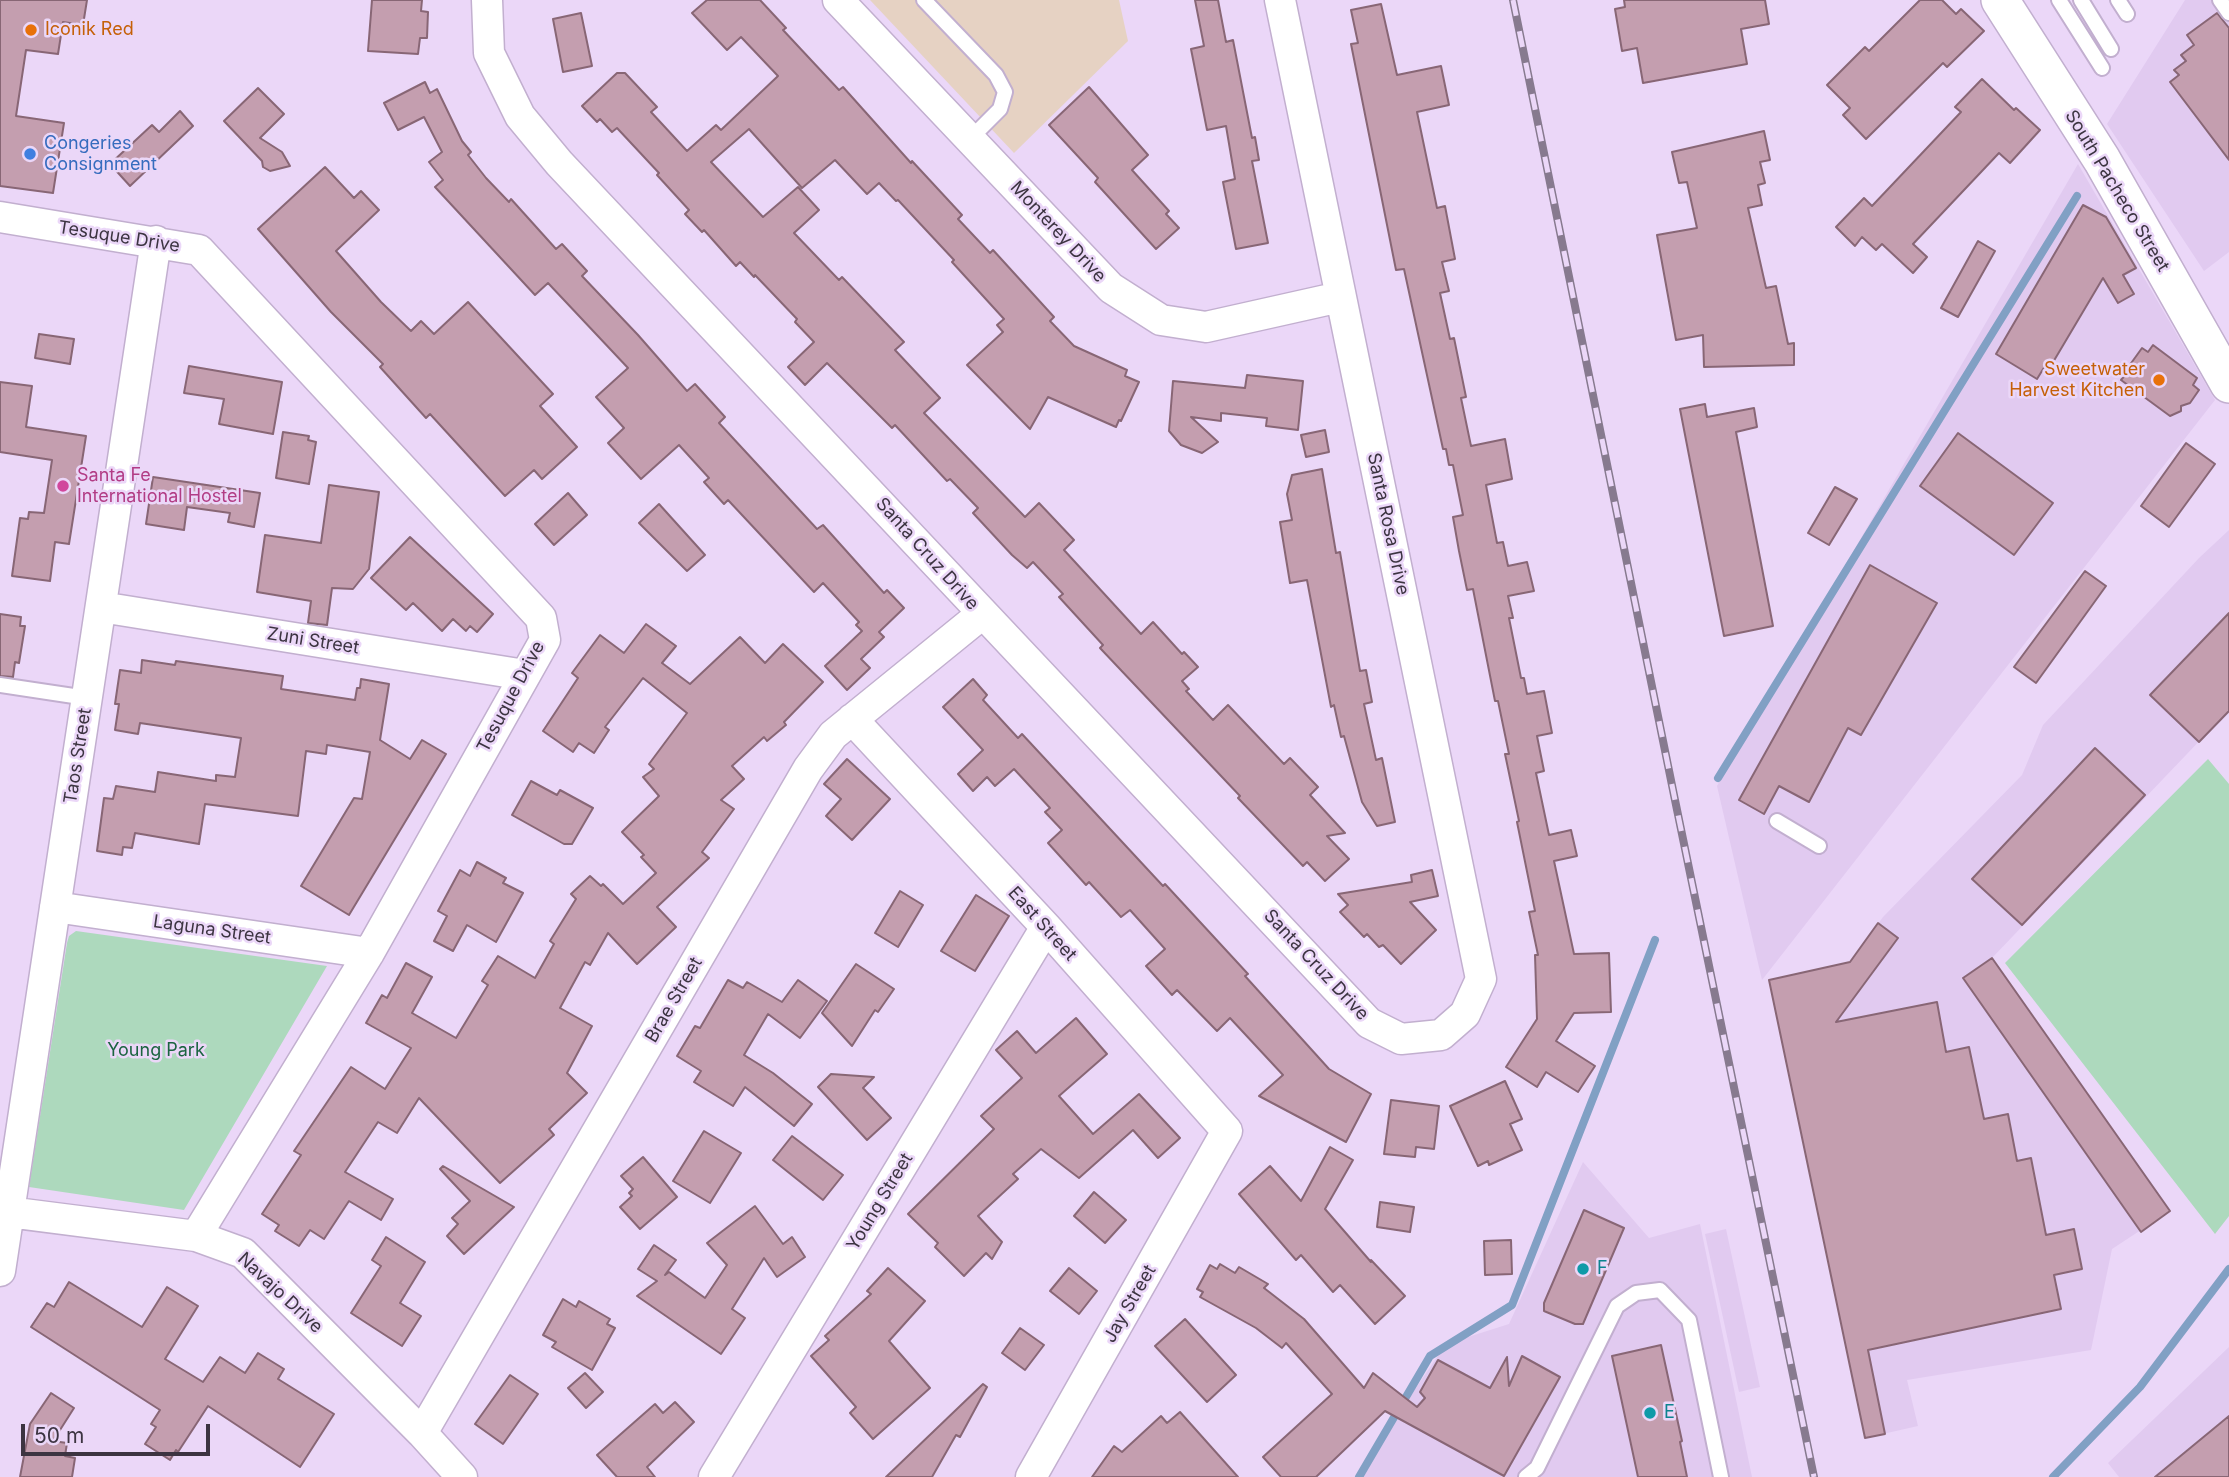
<!DOCTYPE html>
<html>
<head>
<meta charset="utf-8">
<style>
	body { margin:0 }
	#map { position:relative; width:2229px; height:1477px; overflow:hidden; background:#ebd7f8; font-family:Inter,sans-serif }
	canvas { display:block }
	.scale { position:absolute; left:21px; top:1424px; width:189px; height:32px; box-sizing:border-box; border:4px solid #3c3441; border-top:0; padding-left:9px; font-size:21px; line-height:24px; white-space:nowrap; color:#3c3441; -webkit-text-stroke:5px #ebd7f8; paint-order:stroke }
</style>
</head>
<body>
<div id="map">
<canvas width="2229" height="1477"></canvas>
<div class="scale">50 m</div>
</div>
<script>
const c = document.querySelector('canvas').getContext('2d');
c.lineJoin = 'round';
function fillPath(path, color) {
  c.fillStyle = color;
  c.fill(path, 'evenodd');
}
function trace(path, color, width, dash) {
  c.strokeStyle = color;
  c.lineWidth = width;
  c.lineCap = dash ? 'butt' : 'round';
  c.setLineDash(dash || []);
  c.stroke(path);
}
function write(font, color, halo, rows, align = 'center') {
  c.font = font + ' Inter,sans-serif';
  c.lineWidth = 5;
  c.setLineDash([]);
  c.textBaseline = 'middle';
  c.strokeStyle = halo;
  c.fillStyle = color;
  for (const [text, x, y, turn = 0] of rows) {
    c.save();
    c.translate(x, y);
    c.rotate((+turn || 0) * Math.PI / 180);
    c.textAlign = isNaN(turn) ? turn : align;
    if (halo) c.strokeText(text, 0, 0);
    c.fillText(text, 0, 0);
    c.restore();
  }
}
fillPath(new Path2D(`
	M2185,0H2229V252L2204,271L2107,124Z
	M2078,164L2215,400L1762,980L1717,786Z
	M2229,530V710L1992,958L2170,1211L2112,1249L2091,1350L1907,1380L1918,1426L1865,1438L1769,980L1850,962L1883,917L2022,775L2043,725L2199,558Z
	M1583,1162L1649,1238L1700,1224L1752,1477H1363L1378,1443L1446,1344L1509,1324Z
	M1726,1229L1760,1387L1739,1392L1705,1234Z
	M2229,1347V1477H2119L2108,1463Z`), '#e1caf0');
fillPath(new Path2D(`
	M870,0H1119L1128,41L1014,153Z`), '#e6d2c3');
fillPath(new Path2D(`
	M2208,759L2229,784V1216L2215,1234L2005,963Z
	M76,931L327,966L184,1210L29,1187L67,943L69,936Z`), '#add9bd');
trace(new Path2D(`
	M1718,778L2077,196
	M1359,1477L1430,1356L1512,1305L1655,940
	M2053,1477L2140,1387L2229,1269`), '#81a0c4', 8);
const building = new Path2D(`
	M0,0H87L83,25L63,22L58,54L26,50L16,116L64,123L53,193L0,186Z
	M372,0H422L421,11L428,12L427,38H420L418,54L368,51Z
	M707,0H760L786,28L783,30L839,90L843,87L911,163L912,161L962,215L958,219L990,253L993,250L1054,317L1050,321L1074,346L1127,370L1125,376L1139,382L1121,421L1119,420L1116,427L1048,397L1030,429L967,365L1003,332L997,325L1004,319L952,262L954,260L898,200L896,201L879,183L867,194L835,160L802,188L749,129L711,162L763,217L798,187L819,210L794,233L839,280L842,277L904,342L895,350L940,398L924,413L1025,517L1039,503L1074,540L1064,550L1141,634L1153,622L1182,654L1184,652L1198,667L1182,681L1189,689L1186,691L1213,720L1228,705L1284,764L1290,758L1318,787L1310,795L1345,833L1327,836L1349,859L1325,881L1307,862L1303,866L1238,798L1240,796L1100,648L1103,645L1059,597L1063,594L1033,562L1027,568L1012,555L973,513L978,508L950,479L947,481L895,425L892,428L827,363L805,385L788,367L814,342L795,322L797,319L755,275L754,277L740,262L736,266L704,230L702,232L685,214L689,210L657,175L659,173L617,128L612,132L600,119L597,122L582,106L617,73H625L657,107L651,112L687,151L716,125L721,130L778,76L741,37L727,50L692,13Z
	M1195,0H1218L1226,42L1233,40L1252,138L1255,137L1259,160L1252,161L1268,243L1236,249L1223,182L1235,179L1226,126L1207,130L1191,49L1204,46Z
	M1624,0H1765L1769,24L1741,29L1747,64L1643,83L1637,48L1622,51L1615,9L1625,7Z
	M1920,0H1942L1956,14L1961,9L1984,31L1947,67L1943,63L1866,139L1843,115L1850,108L1827,85L1865,47L1869,51Z
	M1381,4L1397,75L1441,66L1449,105L1417,112L1437,208L1445,206L1455,259L1442,262L1449,291L1440,293L1450,339L1454,338L1466,397L1461,398L1471,446L1505,439L1512,479L1486,485L1497,543L1503,542L1508,566L1527,562L1534,591L1508,596L1513,618H1509L1521,678H1524L1527,694L1544,691L1552,733L1537,736L1544,771L1536,773L1549,835L1571,830L1577,856L1554,861L1574,954L1609,953L1611,1012L1574,1013L1556,1041L1595,1066L1578,1092L1546,1072L1537,1087L1506,1067L1537,1019L1535,955H1538L1529,912L1535,911L1517,822L1519,821L1505,754H1509L1498,701H1495L1473,589L1467,590L1459,551L1453,517L1463,515L1453,465H1449L1446,449H1443L1404,269L1396,270L1351,44L1358,43L1351,10Z
	M581,13L592,66L563,72L553,19Z
	M2217,13L2229,28V160L2170,82L2179,75L2174,70L2186,61L2181,55L2194,45L2187,35Z
	M1982,79L2014,110L2016,108L2040,130L2010,163L1999,153L1913,244L1927,257L1913,273L1882,244L1876,250L1862,237L1855,246L1836,227L1864,198L1872,206L1961,112L1955,107Z
	M425,82L430,93L437,89L462,141L471,152L468,155L486,178L509,202L511,199L556,249L562,244L587,271L582,276L638,335L687,391L695,384L725,417L719,423L817,529L823,525L884,593L887,590L904,608L879,632L884,637L861,659L870,668L847,690L825,666L862,631L856,625L859,622L823,583L814,592L728,500L724,504L704,482L709,478L679,445L641,479L608,443L624,428L596,397L628,368L548,283L535,295L435,187L443,180L429,162L442,152L424,117L398,130L384,103Z
	M1089,87L1148,155L1132,170L1169,211L1166,214L1179,228L1156,249L1095,182L1098,178L1049,125Z
	M258,88L284,114L260,138L282,152L290,166L270,171L263,167L262,161L224,121Z
	M180,111L193,126L130,186L110,164L152,125L159,132Z
	M1764,131L1770,160L1760,162L1765,183L1758,185L1762,205L1748,208L1766,288L1776,286L1788,344L1794,343V365L1704,367L1703,335L1676,340L1657,235L1697,228L1687,182L1679,183L1672,152Z
	M325,167L354,198L361,191L379,210L336,251L381,302L411,331L421,321L434,334L468,302L553,394L540,406L577,447L542,479L534,470L505,496L430,414L426,418L380,367L383,364L331,312L258,229Z
	M2083,205L2106,217L2136,268L2123,275L2134,294L2118,303L2103,278L2049,369L2045,366L2037,379L1996,354Z
	M1978,241L1995,251L1958,317L1941,308Z
	M39,334L74,339L70,364L35,358Z
	M2153,345L2197,378L2193,385L2199,390L2190,403L2181,406V411L2170,416L2121,380L2126,374L2124,373L2142,348L2148,352Z
	M189,366L282,382L273,434L219,424L224,399L184,393Z
	M1247,375L1303,381L1298,430L1266,426L1267,418L1221,413V421L1191,417L1218,442L1202,453L1181,445L1169,431L1173,381L1245,388Z
	M0,382L32,386L26,427L86,436L69,544L55,542L50,581L12,576L20,518L28,519L29,512L44,513L52,460L0,452Z
	M1705,404L1707,417L1754,408L1757,427L1736,432L1773,626L1724,636L1680,409Z
	M1325,430L1329,452L1306,457L1301,435Z
	M283,432L309,436L308,440L316,442L309,484L276,478Z
	M1958,433L2053,503L2014,555L1920,486Z
	M2186,443L2215,464L2169,527L2141,506Z
	M1322,469L1336,553L1340,552L1360,671L1366,670L1372,702L1364,704L1376,760L1382,758L1395,822L1377,826L1362,802L1344,736L1341,737L1334,705L1331,707L1307,580L1290,583L1280,522L1292,520L1287,494L1292,475Z
	M153,477L260,493L254,527L228,522L230,513L187,507L184,530L146,524Z
	M329,485L379,492L369,569L353,589L332,588L327,625L308,623L311,601L257,592L265,535L321,543Z
	M1835,487L1857,499L1829,545L1808,533Z
	M568,493L587,515L554,545L535,524Z
	M659,504L705,555L687,571L639,523Z
	M410,537L493,614L477,632L470,626L466,631L453,619L442,631L413,603L406,610L371,578Z
	M1870,565L1937,603L1861,735L1848,728L1809,802L1779,786L1764,814L1739,800Z
	M2085,571L2106,586L2036,683L2014,667Z
	M2229,613V711L2199,742L2150,695Z
	M0,614L21,617L20,626H25L19,663L15,662L13,677L0,676Z
	M646,624L676,646L662,663L690,684L740,637L765,663L783,644L823,682L784,722L786,725L767,741L764,737L732,766L744,779L721,800L734,809L702,852L709,858L657,907L676,927L637,964L608,933L590,965L585,962L560,1008L592,1026L567,1073L587,1093L549,1129L554,1135L500,1183L419,1098L397,1133L378,1122L345,1172L393,1199L381,1220L349,1201L324,1239L310,1230L299,1246L275,1231L279,1225L262,1214L301,1155L294,1151L351,1067L385,1089L411,1048L366,1023L382,995L387,998L406,963L432,977L412,1013L456,1038L488,985L482,981L498,956L535,978L554,944L550,941L576,899L571,894L590,876L601,886L603,884L623,904L656,873L641,857L644,855L622,832L659,796L643,777L654,769L649,764L687,713L643,678L605,727L609,730L594,753L579,743L573,752L543,731L578,678L572,673L600,635L624,653Z
	M142,660L175,665L176,661L283,676L281,689L355,700L357,688H360L361,679L389,684L380,740L410,759L422,740L446,754L349,915L301,886L354,798L362,799L370,752L327,745L326,754L306,751L298,816L205,804L199,844L135,833L132,848L123,847L122,855L97,851L104,798L113,799L116,786L155,792L158,772L216,781V775L235,777L241,738L140,723L138,734L115,730L119,704H115L120,670L141,673Z
	M973,679L987,695L983,700L1018,738L1022,734L1163,886L1165,884L1248,974L1245,976L1329,1069L1371,1094L1346,1142L1259,1096L1283,1075L1230,1018L1217,1031L1177,990L1172,995L1146,966L1165,949L1130,910L1121,917L1089,882L1086,885L1048,843L1062,830L1045,812L1050,808L1014,769L995,786L987,777L973,791L958,774L983,750L943,707Z
	M2095,748L2145,795L2022,925L1972,879Z
	M847,759L890,799L852,840L826,816L841,799L824,784Z
	M531,781L557,795L560,790L593,808L572,844H564L512,815Z
	M477,862L506,878L503,883L523,893L496,942L467,925L453,951L434,941L447,916L438,911L460,870L470,876Z
	M1432,870L1438,896L1410,902L1436,930L1401,964L1383,945L1379,947L1367,934L1364,937L1340,912L1348,905L1338,894L1412,882L1411,875Z
	M900,891L923,905L898,947L875,933Z
	M976,895L1009,916L975,971L941,951Z
	M1878,923L1898,938L1836,1022L1937,1002L1946,1052L1969,1047L1984,1119L2008,1114L2017,1161L2031,1158L2046,1235L2074,1229L2082,1269L2054,1275L2061,1309L1868,1350L1885,1434L1865,1438L1769,980L1850,962Z
	M1992,958L2170,1211L2141,1232L1963,978Z
	M856,964L894,989L878,1012L875,1010L852,1046L822,1013Z
	M728,980L743,988L747,982L782,1002L798,980L827,1001L800,1038L768,1014L744,1055L773,1073L812,1104L794,1126L745,1087L733,1106L694,1082L701,1071L677,1056L695,1026L700,1028Z
	M1076,1018L1107,1054L1059,1096L1093,1134L1139,1094L1180,1138L1158,1158L1133,1130L1079,1178L1041,1149L1013,1174L1018,1179L978,1216L1002,1242L992,1259L986,1253L964,1276L935,1247L938,1243L908,1214L994,1129L981,1116L1022,1078L996,1050L1017,1031L1036,1053Z
	M831,1074L874,1077L863,1088L891,1118L867,1140L818,1087Z
	M1505,1081L1522,1119L1510,1124L1522,1150L1489,1165L1488,1161L1478,1166L1450,1106Z
	M1391,1100L1439,1106L1434,1149L1416,1147L1415,1157L1384,1154Z
	M704,1131L741,1153L710,1203L673,1181Z
	M792,1136L843,1175L823,1200L773,1160Z
	M1330,1147L1353,1160L1325,1209L1371,1262V1260L1405,1296L1375,1324L1340,1285L1333,1292L1301,1255L1296,1260L1239,1194L1270,1166L1301,1201Z
	M643,1157L677,1197L640,1229L620,1207L632,1196L629,1193L633,1189L621,1176Z
	M443,1166L514,1207L464,1254L447,1236L458,1224L452,1218L470,1201L440,1169Z
	M1094,1192L1126,1220L1105,1243L1074,1216Z
	M1380,1202L1414,1207L1410,1232L1377,1227Z
	M755,1206L783,1244L792,1237L805,1257L777,1277L764,1258L732,1309L745,1318L721,1354L637,1296L657,1281L638,1269L654,1245L676,1260L665,1275L669,1272L705,1298L727,1265L707,1243Z
	M1584,1210L1624,1228L1583,1324H1575L1544,1311V1303Z
	M386,1237L425,1262L400,1303L421,1316L402,1346L351,1313L381,1266L372,1260Z
	M1511,1240L1512,1274L1485,1275L1484,1241Z
	M1220,1264L1235,1273L1239,1267L1268,1284L1264,1288L1304,1319L1364,1388L1373,1373L1417,1407L1425,1398L1420,1392L1438,1360L1490,1388L1507,1357L1509,1386L1522,1356L1560,1377L1504,1476L1385,1411L1316,1477H1281L1263,1457L1332,1394L1286,1343L1282,1348L1256,1328L1200,1297L1203,1292L1197,1289L1210,1265L1217,1269Z
	M888,1268L925,1301L889,1341L930,1388L873,1439L850,1413L856,1407L811,1356L829,1340L825,1336L871,1294L867,1291Z
	M1069,1268L1097,1291L1079,1314L1050,1291Z
	M69,1282L142,1327L167,1287L198,1306L165,1359L203,1382L220,1357L245,1373L258,1353L284,1369L278,1379L334,1414L300,1467L208,1406L178,1452L176,1450L170,1460L145,1444L156,1427L151,1424L160,1410L31,1327L47,1303L54,1307Z
	M563,1299L576,1307L579,1301L610,1319L607,1324L615,1328L592,1370L552,1347L556,1342L543,1335Z
	M1185,1319L1236,1375L1207,1402L1155,1346Z
	M1020,1328L1044,1345L1025,1370L1002,1353Z
	M1661,1345L1682,1441L1680,1442L1687,1477H1638L1612,1356Z
	M585,1373L603,1392L586,1408L568,1388Z
	M510,1375L538,1394L503,1444L475,1424Z
	M983,1384L987,1387L960,1437L956,1435L932,1477H886Z
	M51,1393L74,1408L53,1441L67,1443L65,1456L75,1458L72,1477H20L30,1424Z
	M675,1402L694,1422L647,1467L655,1477H617L597,1455L655,1404L663,1413Z
	M1180,1412L1238,1477H1092L1114,1446L1122,1452L1161,1416L1167,1423Z
	M2229,1416V1477H2155Z`);
fillPath(building, '#c49eaf');
trace(building, '#886675', 2);
const service = new Path2D(`
	M924,0L996,75L1005,92L1000,109L970,139
	M2059,0L2102,68
	M2081,0L2111,49
	M2118,0L2127,14
	M2220,0L2229,13
	M0,685L87,698
	M1777,821L1819,846
	M1526,1477L1537,1468L1617,1306L1636,1293L1660,1290L1689,1320L1721,1477`);
const minor = new Path2D(`
	M487,0L489,53L520,116L559,163L1369,1023L1401,1039L1441,1035L1465,1014L1481,979L1280,0
	M838,0L1111,288L1161,320L1206,327L1340,297
	M0,217L199,250L541,618L545,640L369,953L196,1236
	M101,607L525,675
	M852,719L1046,927L1227,1131L1031,1477
	M55,907L369,953
	M0,1211L196,1236L243,1253L422,1433L462,1477
	M0,1271L156,241
	M422,1433L808,769L833,735L982,614
	M714,1477L1046,927`);
const tertiary = new Path2D(`
	M2000,0L2102,160L2229,384`);
trace(service, '#c2afcf', 18);
trace(minor, '#c2afcf', 33);
trace(tertiary, '#c2afcf', 40);
trace(service, '#fff', 14);
trace(minor, '#fff', 30);
trace(tertiary, '#fff', 37);
const rail = new Path2D(`
	M1513,0L1675,800L1814,1477`);
trace(rail, '#877a8f', 8);
trace(rail, '#ebd7f8', 5, [16]);
for (const [x, y, r, color] of [
	[31,30,7,"#e8710a"],
	[30,154,7,"#3f7fe0"],
	[2159,380,7,"#e8710a"],
	[63,486,7,"#d1479c"],
	[1583,1269,7,"#0f9aa8"],
	[1650,1413,7,"#0f9aa8"]
]) {
  const dot = new Path2D();
  dot.arc(x, y, r, 0, 2 * Math.PI);
  c.fillStyle = color;
  c.fill(dot);
  trace(dot, '#ebd7f8', 2.5);
}
write('18px', '#c56008', '#ebd7f8', [
	["Iconik Red",45,30],
	["Sweetwater",2145,370,"right"],
	["Harvest Kitchen",2145,391,"right"]
], 'left');
write('18px', '#366cbe', '#ebd7f8', [
	["Congeries",44,144],
	["Consignment",44,165]
], 'left');
write('18px', '#3c3441', '#ebd7f8', [
	["South Pacheco Street",2117,191,59],
	["Monterey Drive",1058,232,47],
	["Tesuque Drive",119,237,9],
	["Santa Rosa Drive",1388,524,78],
	["Santa Cruz Drive",927,554,48],
	["Zuni Street",313,641,9],
	["Tesuque Drive",511,697,-62],
	["Taos Street",78,756,-81],
	["East Street",1042,924,48],
	["Laguna Street",212,930,8],
	["Santa Cruz Drive",1316,965,47],
	["Brae Street",674,1000,-60],
	["Young Street",880,1202,-59],
	["Navajo Drive",280,1293,43],
	["Jay Street",1130,1304,-60]
]);
write('18px', '#b23c85', '#ebd7f8', [
	["Santa Fe",77,476],
	["International Hostel",77,497]
], 'left');
write('18px', '#1b6440', '#ebd7f8', [
	["Young Park",156,1051]
]);
write('18px', '#0d838f', '#ebd7f8', [
	["F",1597,1269],
	["E",1664,1413]
], 'left');
</script>
</body>
</html>
